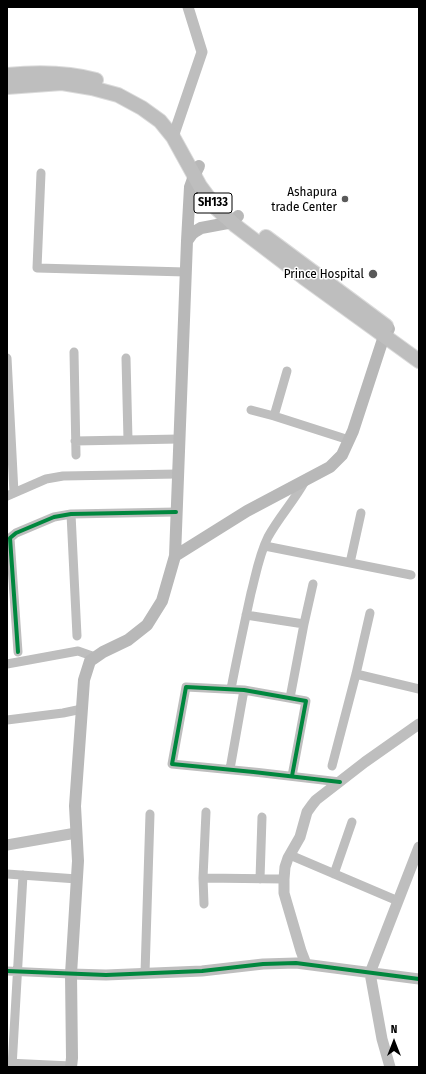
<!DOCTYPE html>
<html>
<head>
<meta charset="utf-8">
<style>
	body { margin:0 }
	#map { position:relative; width:426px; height:1074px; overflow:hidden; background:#fff; font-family:"Fira Sans Condensed",sans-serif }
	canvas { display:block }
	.frame { position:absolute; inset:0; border:8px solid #000; pointer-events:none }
	.north { position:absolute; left:374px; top:1022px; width:40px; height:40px; -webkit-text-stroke:3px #fff; paint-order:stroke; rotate:0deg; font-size:11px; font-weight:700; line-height:16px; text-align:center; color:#000 }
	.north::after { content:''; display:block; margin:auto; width:14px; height:18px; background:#000; clip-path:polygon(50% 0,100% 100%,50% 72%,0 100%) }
</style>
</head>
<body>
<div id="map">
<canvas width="426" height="1074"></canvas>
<div class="frame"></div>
<div class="north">N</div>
</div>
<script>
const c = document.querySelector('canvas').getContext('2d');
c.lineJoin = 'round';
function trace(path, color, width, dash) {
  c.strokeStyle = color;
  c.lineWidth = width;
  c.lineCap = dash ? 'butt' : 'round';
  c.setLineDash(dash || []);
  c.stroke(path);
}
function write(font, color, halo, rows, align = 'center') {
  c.font = font + ' "Fira Sans Condensed",sans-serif';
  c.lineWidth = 3;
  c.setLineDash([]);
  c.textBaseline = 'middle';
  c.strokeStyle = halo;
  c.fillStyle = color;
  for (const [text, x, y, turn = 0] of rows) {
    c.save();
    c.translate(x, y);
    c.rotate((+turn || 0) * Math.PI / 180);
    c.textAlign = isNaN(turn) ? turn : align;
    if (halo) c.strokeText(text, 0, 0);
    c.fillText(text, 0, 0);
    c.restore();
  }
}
const primary = new Path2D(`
	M7,75C37,72 67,72 96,80
	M7,87L62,83L92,88L118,95L142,108L160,121L173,137L200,186L217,209L236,226L303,277L419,361
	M266,237L386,326`);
trace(primary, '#dbdbdb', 16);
trace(new Path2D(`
	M41,173L37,268L186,272
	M74,352L76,455
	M7,358L14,493
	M126,358L128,440
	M251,410L274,416L349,440
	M274,416L287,371
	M75,441L179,439
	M7,496L46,479L63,476L178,474
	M71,514L77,636
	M265,546L411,575
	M350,563L361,513
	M246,615L304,624
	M18,652L10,538L16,533L54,517L71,514L176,512
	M7,664L78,651L95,657
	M356,674L419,689
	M231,689C237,657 244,625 251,593C256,574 259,555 268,537C279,517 294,501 305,481
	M290,698L304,624L313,584
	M7,720L63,713L82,709
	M332,766L356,674L370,613
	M230,769L244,690
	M292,776L306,701L244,690L186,687L172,764C228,769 284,775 340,782
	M290,855L398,901
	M7,874L77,879
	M334,874L352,822
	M203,878L284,879
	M260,879L262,817
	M204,904L203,878L206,812
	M7,971L71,974
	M145,973L150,814
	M7,1063L71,1066
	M12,1067L23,875`), '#bebebe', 9);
trace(new Path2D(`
	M173,137L202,52L188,7
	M7,845L76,833
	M306,964L301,951L286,900L284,893V879L285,867L288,858L300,837L307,812L312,805L316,800L365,762L419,724
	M71,974L106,975L202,971L263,964L296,963L419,979
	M390,1067L382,1039L370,973L419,847`), '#bebebe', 11);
trace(new Path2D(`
	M187,241L192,234L196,231L201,228L233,222L238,216
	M175,556L187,241L190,187L194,176L199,166
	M71,1067L72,1058L71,974L78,861L75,806L84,680L90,661L103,652L128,640L147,625L162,601L175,556L247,511L330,467L342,455L353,431L384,336L389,329`), '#b8b8b8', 12);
trace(primary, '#bebebe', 14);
trace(new Path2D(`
	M18,652L10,538L16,533L54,517L71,514L176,512
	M292,776L306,701L244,690L186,687L172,764C228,769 284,775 340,782
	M7,971L106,975L202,971L263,964L296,963L419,979`), '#00873e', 4);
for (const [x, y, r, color] of [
	[345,199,4,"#595959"],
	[373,274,5,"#595959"]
]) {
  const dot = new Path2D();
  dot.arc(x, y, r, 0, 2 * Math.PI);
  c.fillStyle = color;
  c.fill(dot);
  trace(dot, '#fff', 1.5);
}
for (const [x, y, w] of [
	[213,203,38]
]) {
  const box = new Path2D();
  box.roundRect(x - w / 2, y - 10, w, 20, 3);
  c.fillStyle = '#fff';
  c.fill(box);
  trace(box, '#000', 1);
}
write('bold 12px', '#000', null, [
	["SH133",213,203]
]);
write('13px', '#000', '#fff', [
	["Ashapura",337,192],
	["trade Center",337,207],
	["Prince Hospital",364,274]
], 'right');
</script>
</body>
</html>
